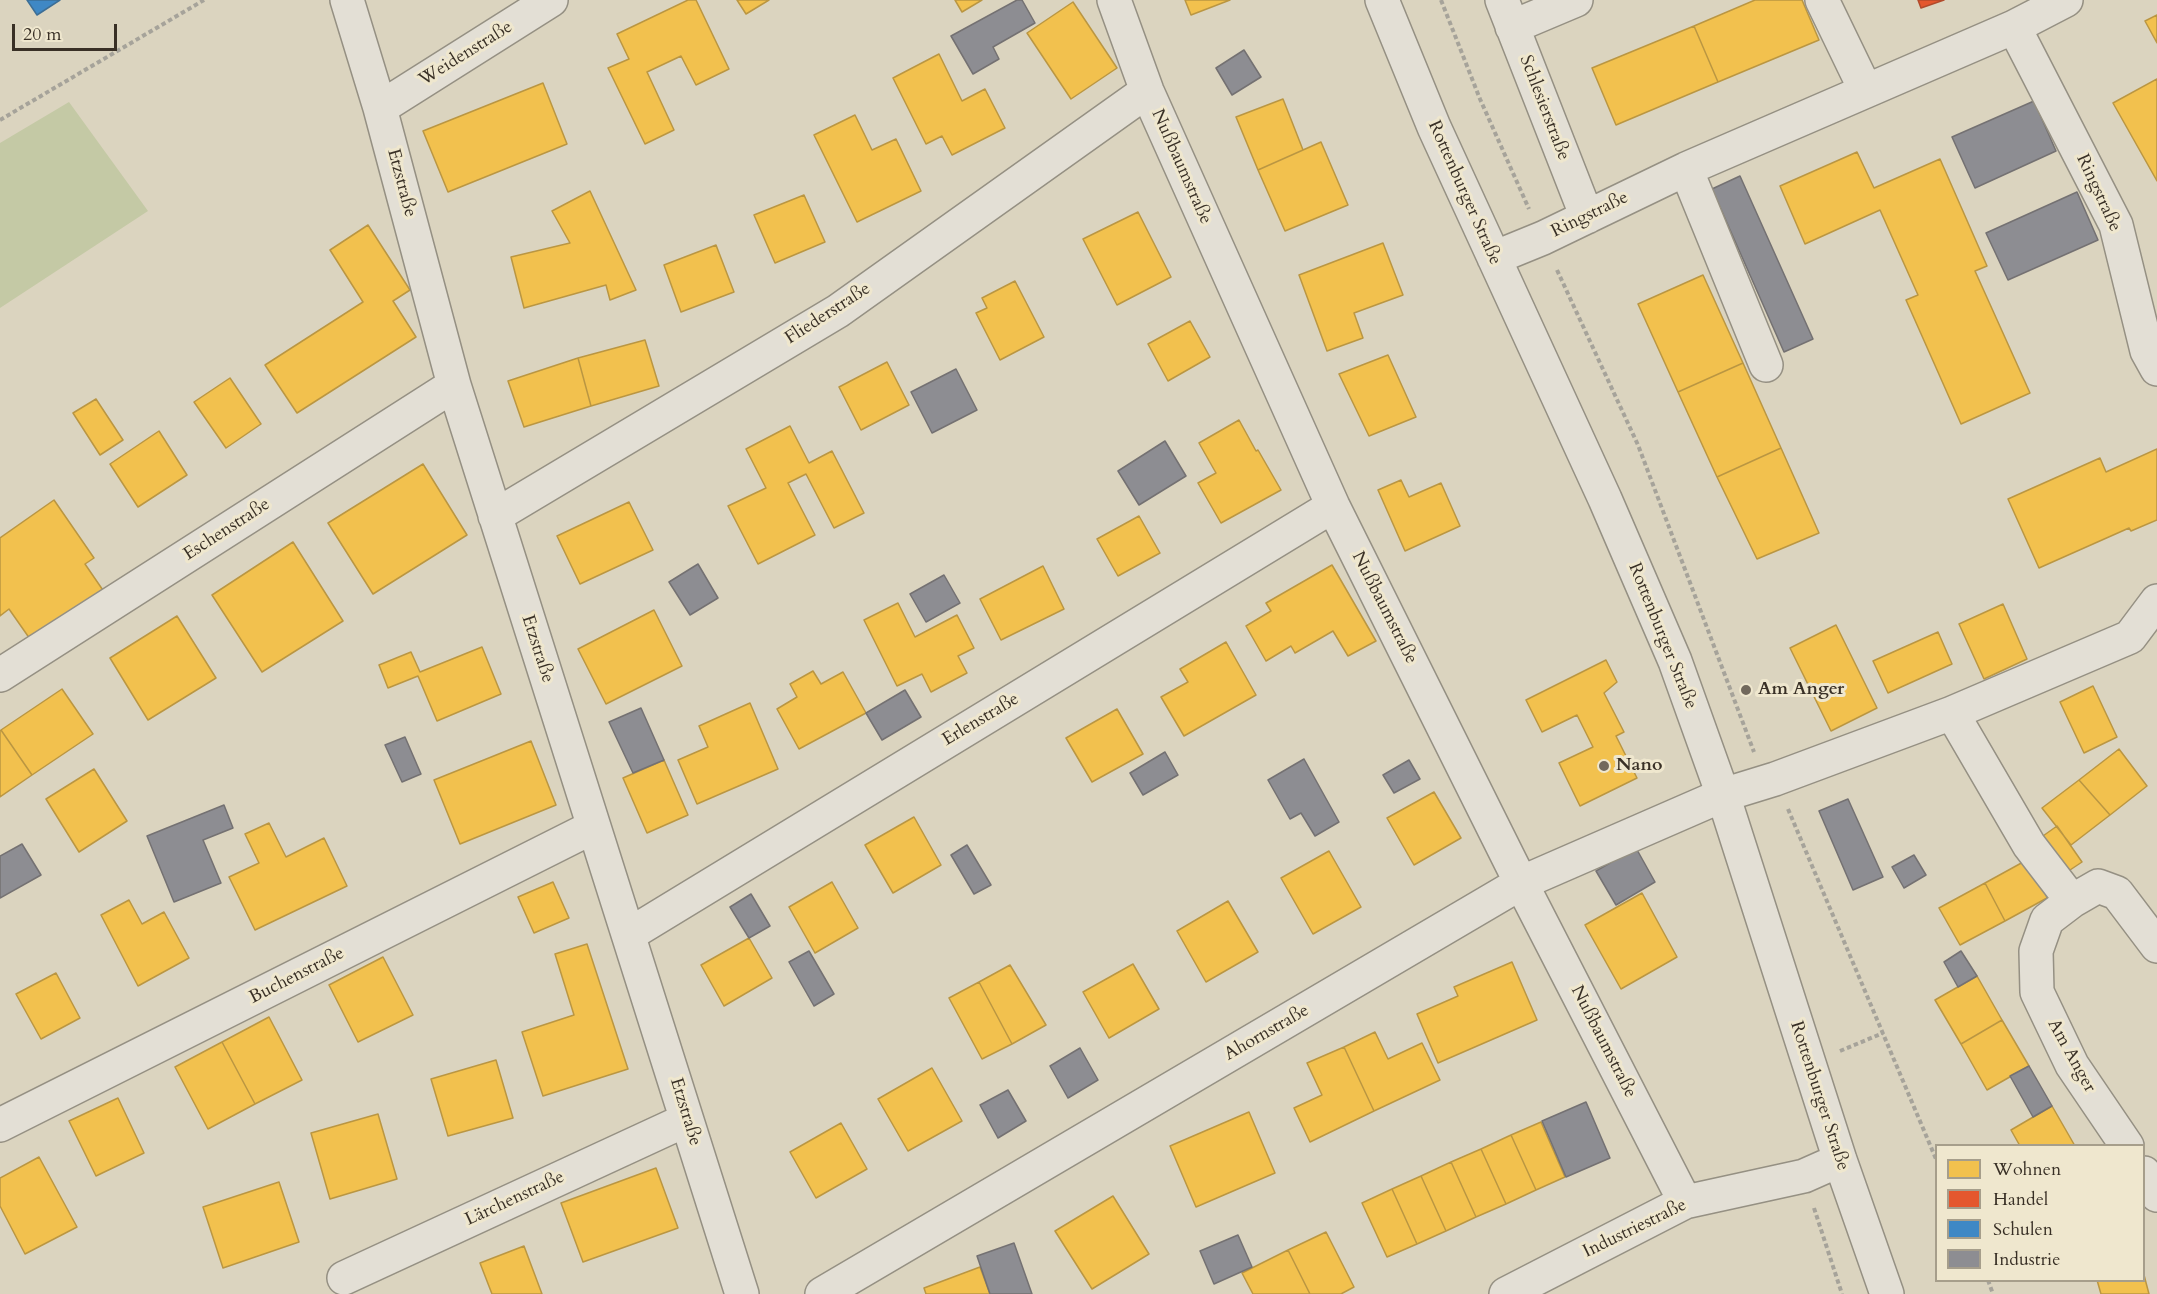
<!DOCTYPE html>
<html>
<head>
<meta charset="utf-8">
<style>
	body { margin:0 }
	#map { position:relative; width:2157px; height:1294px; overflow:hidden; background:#dbd4bf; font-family:Cardo,serif }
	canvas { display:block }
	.legend { position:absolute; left:1935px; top:1144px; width:210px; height:138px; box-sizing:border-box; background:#efe7ce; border:2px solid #a69e8b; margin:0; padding:8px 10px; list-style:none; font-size:18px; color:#393026 }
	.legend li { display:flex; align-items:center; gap:12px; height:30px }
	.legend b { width:30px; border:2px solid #a69e8b }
	.scale { position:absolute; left:12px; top:24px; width:105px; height:27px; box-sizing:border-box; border:3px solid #393026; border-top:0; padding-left:8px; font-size:18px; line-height:21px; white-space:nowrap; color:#393026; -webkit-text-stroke:4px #efe7ce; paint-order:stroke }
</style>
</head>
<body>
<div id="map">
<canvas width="2157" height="1294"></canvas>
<ul class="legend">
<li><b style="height:16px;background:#f2c14e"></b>Wohnen</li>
<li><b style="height:16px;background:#e4572e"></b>Handel</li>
<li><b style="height:16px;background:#3f88c5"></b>Schulen</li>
<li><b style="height:16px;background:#8d8d92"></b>Industrie</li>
</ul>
<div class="scale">20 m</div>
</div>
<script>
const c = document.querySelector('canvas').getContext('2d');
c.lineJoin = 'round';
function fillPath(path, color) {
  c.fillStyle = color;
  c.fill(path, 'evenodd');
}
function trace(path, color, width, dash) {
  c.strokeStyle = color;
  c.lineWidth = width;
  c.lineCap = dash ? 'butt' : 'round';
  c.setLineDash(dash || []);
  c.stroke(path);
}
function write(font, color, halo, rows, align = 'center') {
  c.font = font + ' Cardo,serif';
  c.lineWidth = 6;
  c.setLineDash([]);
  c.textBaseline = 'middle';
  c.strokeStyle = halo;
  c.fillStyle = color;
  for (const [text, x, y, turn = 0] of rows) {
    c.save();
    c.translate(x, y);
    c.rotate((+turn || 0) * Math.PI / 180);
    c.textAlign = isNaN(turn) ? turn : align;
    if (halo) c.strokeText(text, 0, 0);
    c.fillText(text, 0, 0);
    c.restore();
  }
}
fillPath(new Path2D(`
	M69,102L148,211L0,308V143Z`), '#c4c9a5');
const homes = new Path2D(`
	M688,0H696L729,69L696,85L681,56L647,72L674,130L645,144L608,68L629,59L617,34Z
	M737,0H769L746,14Z
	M955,0H982L962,12Z
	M1185,0H1230L1191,15Z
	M1755,0H1802L1819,40L1718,82L1694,26Z
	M1073,2L1117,68L1071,99L1027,33Z
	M2157,15V43L2145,21Z
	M1694,26L1718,82L1616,125L1592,68Z
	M939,54L962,101L985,89L1005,128L952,155L942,136L926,144L893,78Z
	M2157,79V181L2113,103Z
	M543,83L567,144L448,192L423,131Z
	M1283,99L1303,150L1258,170L1236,117Z
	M855,115L872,150L896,139L921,191L857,222L814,135Z
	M1321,142L1348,205L1285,231L1258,170Z
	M1857,152L1874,188L1940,159L1987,266L1975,271L2030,393L1961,424L1906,300L1918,295L1880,210L1805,244L1780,186Z
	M590,191L636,290L610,300L606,285L524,308L511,257L570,243L552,211Z
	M804,195L825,242L775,263L754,215Z
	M1138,212L1171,277L1117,305L1083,239Z
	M368,225L410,290L393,301L416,337L297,413L265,365L363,302L330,250Z
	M1383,243L1403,295L1354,313L1363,338L1327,351L1299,275Z
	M716,245L734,292L681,312L664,265Z
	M1703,275L1743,363L1678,392L1638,304Z
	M1015,281L1044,337L1000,360L976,313L987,308L982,298Z
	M1190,321L1210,357L1168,381L1148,344Z
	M645,340L659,386L591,406L578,358Z
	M1388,355L1416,417L1369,436L1339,374Z
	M578,358L591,406L524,427L508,381Z
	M887,362L909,405L861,430L839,387Z
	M1743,363L1781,448L1717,477L1678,392Z
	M230,378L261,424L226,448L194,402Z
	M96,399L123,440L100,455L73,413Z
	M1239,420L1256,451L1258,450L1281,490L1221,523L1198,483L1216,473L1199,443Z
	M790,426L809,463L832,451L864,513L834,528L806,474L788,483L815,535L758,564L728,506L766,488L746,449Z
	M159,431L187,475L138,507L110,464Z
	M1781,448L1819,533L1757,559L1717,477Z
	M2157,449V520L2131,531L2129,528L2039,568L2008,499L2100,458L2106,472Z
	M423,464L467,535L373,594L328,523Z
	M1401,480L1409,497L1441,483L1460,526L1405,551L1378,490Z
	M54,500L94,558L85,564L109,599L37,649L9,609L0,616V538Z
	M629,502L653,550L580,584L557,536Z
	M1139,516L1160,553L1118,576L1097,539Z
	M293,542L343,621L262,672L212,595Z
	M1332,565L1376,641L1348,656L1333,631L1295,653L1291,646L1266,661L1246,626L1271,611L1266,603Z
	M1043,566L1064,609L1001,640L980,599Z
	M898,603L915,637L957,615L974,648L958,656L967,673L931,692L922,674L897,686L864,620Z
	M2003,604L2027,659L1984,679L1959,624Z
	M654,610L682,666L606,704L578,649Z
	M177,616L216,678L148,720L110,658Z
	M1836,625L1877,708L1831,731L1790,648Z
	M1938,632L1952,664L1888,693L1873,661Z
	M1226,642L1256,695L1184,736L1161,697L1188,682L1180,669Z
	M482,647L501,694L437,721L418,676L388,688L379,665L411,652L420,672Z
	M1606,660L1617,682L1604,693L1624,732L1616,736L1637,778L1580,806L1559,763L1593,747L1577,715L1542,732L1526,700Z
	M813,671L821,684L843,672L866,713L799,749L777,709L797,697L790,684Z
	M2093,686L2117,737L2084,753L2060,702Z
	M62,689L93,734L32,775L1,730Z
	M750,703L778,769L697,804L678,760L708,747L699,726Z
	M1117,709L1143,754L1092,782L1066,738Z
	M1,730L32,775L0,797V731Z
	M531,741L556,805L460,844L434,780Z
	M2119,749L2147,786L2110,815L2079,780Z
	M664,760L688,815L647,833L623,778Z
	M94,769L127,821L79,852L46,799Z
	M2079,780L2110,815L2071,845L2042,808Z
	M1434,792L1461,838L1414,865L1387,818Z
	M914,817L941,865L893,893L865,845Z
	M269,823L286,857L324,838L347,886L255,930L229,877L259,863L245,834Z
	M2057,826L2082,862L2055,880L2019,853Z
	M1329,851L1361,907L1313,934L1281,878Z
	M2025,861L2044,889L2047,898L2005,921L1985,883Z
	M553,882L569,918L534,933L518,897Z
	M832,882L858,928L815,953L789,907Z
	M1985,883L2005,921L1960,945L1939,908Z
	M1642,893L1677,957L1621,989L1585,925Z
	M129,900L142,924L164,912L189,958L138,986L101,915Z
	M1228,901L1258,952L1206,982L1177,931Z
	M749,938L772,978L724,1006L701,965Z
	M587,944L628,1069L543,1096L522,1032L574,1015L555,954Z
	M383,957L413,1015L358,1042L329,985Z
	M1512,962L1537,1020L1438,1063L1417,1014L1458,996L1454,987Z
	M1133,964L1159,1009L1109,1038L1083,992Z
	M1010,965L1046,1025L1012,1044L979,982Z
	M56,973L80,1018L41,1039L16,994Z
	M1977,976L2002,1020L1961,1044L1935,1000Z
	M979,982L1012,1044L982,1059L949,998Z
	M269,1017L302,1080L255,1104L222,1042Z
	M2002,1020L2029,1066L1987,1090L1961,1044Z
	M1375,1032L1388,1059L1422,1043L1440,1080L1374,1111L1344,1047Z
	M222,1042L255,1104L208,1129L175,1067Z
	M1344,1047L1374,1111L1310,1142L1294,1108L1322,1095L1307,1063Z
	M496,1060L513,1118L448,1136L431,1079Z
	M932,1068L962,1121L908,1151L878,1099Z
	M118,1098L144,1153L96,1176L69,1121Z
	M2052,1106L2075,1146H2020L2011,1130Z
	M1249,1112L1275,1173L1196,1207L1170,1146Z
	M378,1114L397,1179L330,1199L311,1133Z
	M1541,1122L1565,1177L1536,1190L1511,1135Z
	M841,1123L867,1169L816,1198L790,1152Z
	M1511,1135L1536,1190L1506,1204L1481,1149Z
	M1481,1149L1506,1204L1476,1217L1451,1162Z
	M39,1157L77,1227L25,1254L0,1206V1178Z
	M1451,1162L1476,1217L1446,1231L1421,1176Z
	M656,1168L678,1228L583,1262L561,1203Z
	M1421,1176L1446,1231L1417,1244L1392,1189Z
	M279,1182L299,1242L223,1268L203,1207Z
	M1392,1189L1417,1244L1387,1257L1362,1203Z
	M1113,1196L1149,1254L1092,1289L1055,1231Z
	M1326,1232L1354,1287L1341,1294H1310L1288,1250Z
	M524,1246L542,1294H492L480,1263Z
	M1288,1250L1310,1294H1253L1242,1273Z
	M980,1267L990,1294H926L924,1288Z
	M2144,1275L2149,1294H2101L2097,1280H2144Z`);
fillPath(homes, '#f2c14e');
trace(homes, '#ba9642', 1.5);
const shops = new Path2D(`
	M1918,0H1944L1921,8Z`);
fillPath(shops, '#e4572e');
trace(shops, '#b14b2c', 1.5);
const schools = new Path2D(`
	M27,0H60L37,15Z`);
fillPath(schools, '#3f88c5');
trace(schools, '#3d6e95', 1.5);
const industry = new Path2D(`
	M1017,0H1022L1035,23L993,47L999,59L973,74L951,36Z
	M1244,50L1261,77L1232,95L1216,68Z
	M2034,101L2056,151L1975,188L1952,137Z
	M1740,176L1813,339L1784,352L1712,189Z
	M2077,192L2098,240L2008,280L1986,233Z
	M956,369L977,410L932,433L911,392Z
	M1165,441L1186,476L1139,505L1118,471Z
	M698,564L718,598L690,615L669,582Z
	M944,575L960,603L926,622L910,594Z
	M905,690L921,717L882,740L866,713Z
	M641,708L664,760L633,773L609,722Z
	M405,737L421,774L402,782L385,745Z
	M1165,752L1178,775L1143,795L1130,773Z
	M1304,759L1339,822L1315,836L1301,813L1290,819L1268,780Z
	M1409,760L1420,779L1394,793L1383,775Z
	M1848,799L1883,877L1853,890L1819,811Z
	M224,805L233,828L203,840L221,883L174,902L147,836Z
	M22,844L41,875L0,898V856Z
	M967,845L991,885L974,894L951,855Z
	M1636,848L1655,882L1616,905L1596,871Z
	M1914,855L1926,875L1904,888L1892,867Z
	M751,894L770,926L749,938L730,907Z
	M809,951L834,994L814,1006L789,962Z
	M1961,951L1977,976L1958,987L1944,962Z
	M1080,1048L1098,1080L1068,1098L1050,1066Z
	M2029,1066L2052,1106L2033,1117L2010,1076Z
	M1008,1090L1026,1121L998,1138L980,1105Z
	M1586,1102L1610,1158L1566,1177L1542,1121Z
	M1238,1235L1252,1267L1214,1284L1200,1251Z
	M1014,1243L1032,1294H990L977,1256Z`);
fillPath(industry, '#8d8d92');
trace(industry, '#747172', 1.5);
const minor = new Path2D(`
	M347,0L380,108L454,385L742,1294
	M1114,0L1147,91L1333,506L1521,883L1685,1202
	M1382,0L1434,127L1605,499L1675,661L1723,795L1840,1160L1887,1294
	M1502,0L1587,217
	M1822,0L1866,91
	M1512,27L1576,0
	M2014,27L2116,225L2147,351L2157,369
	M380,108L551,0
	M1686,169L1766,365
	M1494,258L1543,238L1686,169L2014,27L2066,0
	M495,516L838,311L1147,91
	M0,675L454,385
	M1952,713L2130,637L2157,601
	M2072,901L2047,920L2036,951L2037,992L2072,1065L2127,1146
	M630,934L1333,506
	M0,1125L593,827
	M2144,1173L2157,1195
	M344,1278L686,1120
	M822,1294L1521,883L1723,795L1775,779L1952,713L2029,845L2072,901L2098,886L2117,893L2157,946
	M1506,1294L1685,1202L1804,1176L1840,1160`);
trace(minor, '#959083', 36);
trace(new Path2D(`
	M1441,0L1480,99L1529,209
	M0,120L204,0
	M1557,270L1638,445L1754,752
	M1788,809L1936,1159
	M1840,1051L1883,1033
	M1814,1208L1842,1294
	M1988,1280L1993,1294`), '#a6a39a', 4, [4.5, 3]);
trace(minor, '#e3dfd5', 33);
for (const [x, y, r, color] of [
	[1746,690,6,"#72695c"],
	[1604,766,6,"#72695c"]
]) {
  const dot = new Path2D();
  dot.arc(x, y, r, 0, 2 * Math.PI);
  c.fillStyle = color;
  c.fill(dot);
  trace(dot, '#efe7ce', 2);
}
write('18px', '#393026', '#efe7ce', [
	["Weidenstraße",466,54,-32],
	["Schlesierstraße",1544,108,69],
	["Nußbaumstraße",1181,167,66],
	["Etzstraße",401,183,75],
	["Rottenburger Straße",1464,193,66],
	["Ringstraße",2098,193,65],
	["Ringstraße",1590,215,-26],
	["Fliederstraße",828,314,-33],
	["Eschenstraße",227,530,-33],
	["Nußbaumstraße",1384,608,63],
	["Rottenburger Straße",1662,636,68],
	["Etzstraße",537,649,72],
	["Erlenstraße",981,720,-31],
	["Buchenstraße",297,976,-27],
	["Ahornstraße",1267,1033,-30],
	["Nußbaumstraße",1603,1042,63],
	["Am Anger",2071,1056,61],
	["Rottenburger Straße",1819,1096,72],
	["Etzstraße",685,1112,73],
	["Lärchenstraße",515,1199,-25],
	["Industriestraße",1635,1229,-26]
]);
write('bold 18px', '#393026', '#efe7ce', [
	["Am Anger",1758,690],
	["Nano",1616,766]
], 'left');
</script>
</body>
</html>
